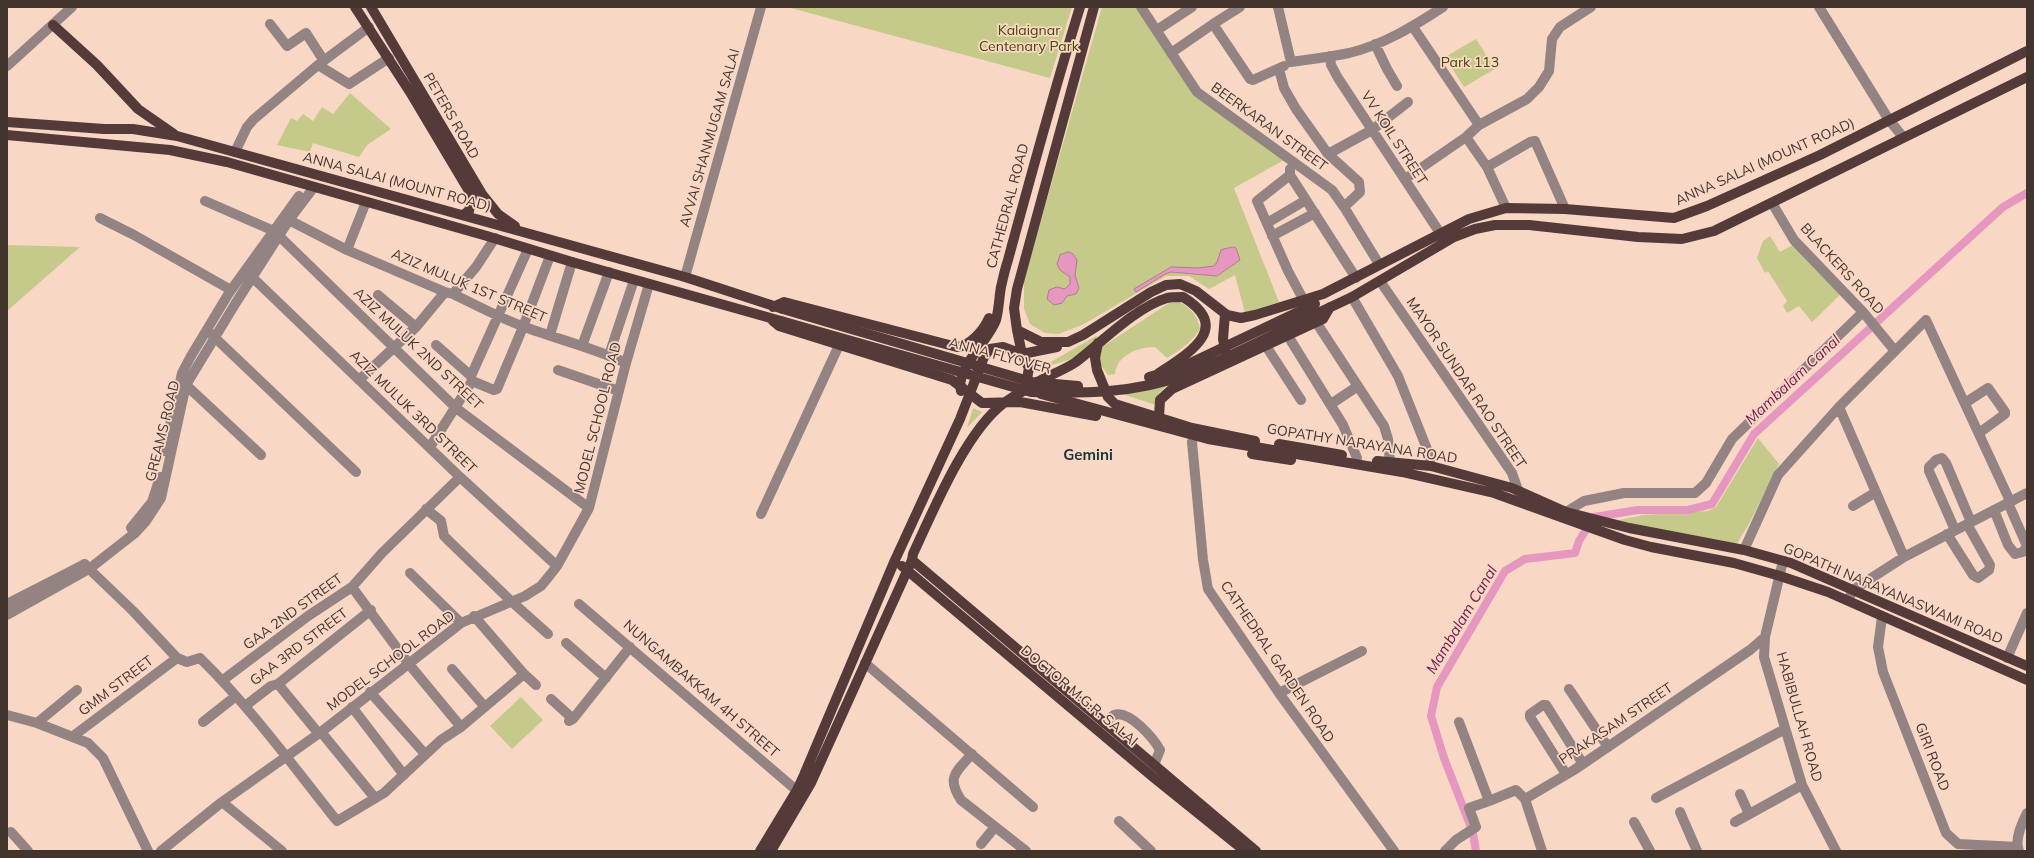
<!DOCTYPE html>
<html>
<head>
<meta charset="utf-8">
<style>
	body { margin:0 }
	#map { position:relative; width:2034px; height:858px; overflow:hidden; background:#f9d7c5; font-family:Mulish,sans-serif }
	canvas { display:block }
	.frame { position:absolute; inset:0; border:8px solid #42352e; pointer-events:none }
</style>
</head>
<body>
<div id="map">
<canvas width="2034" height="858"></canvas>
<div class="frame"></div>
</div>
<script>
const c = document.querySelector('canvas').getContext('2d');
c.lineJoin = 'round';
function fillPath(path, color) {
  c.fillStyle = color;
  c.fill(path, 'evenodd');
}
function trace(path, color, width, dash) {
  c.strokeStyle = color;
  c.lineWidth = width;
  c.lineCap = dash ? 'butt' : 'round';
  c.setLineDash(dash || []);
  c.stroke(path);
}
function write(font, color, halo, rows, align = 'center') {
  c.font = font + ' Mulish,sans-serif';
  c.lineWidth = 3.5;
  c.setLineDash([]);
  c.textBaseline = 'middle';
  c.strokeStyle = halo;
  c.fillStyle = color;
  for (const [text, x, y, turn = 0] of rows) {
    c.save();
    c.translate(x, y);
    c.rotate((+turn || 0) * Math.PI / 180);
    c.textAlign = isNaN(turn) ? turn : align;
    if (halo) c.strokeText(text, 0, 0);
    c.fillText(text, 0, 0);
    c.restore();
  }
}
fillPath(new Path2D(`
	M787,7H1072L1050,78Z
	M1102,7H1135L1194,94L1284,160L1234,188L1279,302L1245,313L1235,275L1209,289L1189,276H1166L1084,324L1059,334L1045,333L1030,324L1024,309V280Z
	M1476,39L1495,69L1464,87L1445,57Z
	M350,93L391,129L367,145L359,157L313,143L310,152L277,145L291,118L297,121L303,114L313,121L322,107L333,114Z
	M1770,236L1780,252L1794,244L1842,293L1812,322L1799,306L1787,313L1783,306L1787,301L1768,271L1765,273L1757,258L1763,241Z
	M7,245L80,247L7,311Z
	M1179,302C1192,309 1197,315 1200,329C1191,343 1180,350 1167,358L1155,347C1138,347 1117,355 1115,374L1108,375L1097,360L1102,347L1169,303Z
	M1096,336L1099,337L1077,357L1037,370Z
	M1170,382L1159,393L1156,405L1119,393Z
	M973,408L982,412L967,428Z
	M1758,438L1779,464L1749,524L1736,545L1614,521L1644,515L1708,511L1716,507Z
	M521,697L543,720L512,749L490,726Z`), '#c5c989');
const water = new Path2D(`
	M1233,247L1236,248L1240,260L1217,276L1171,272L1165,274L1136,292L1134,289L1171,267L1198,268L1214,266L1217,262L1221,250Z
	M1069,252L1073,254L1077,260L1075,275L1079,288L1076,294L1067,296L1062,303L1054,305L1047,299L1049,290L1057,287L1065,289L1070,284V277L1060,270L1057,264L1060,255Z`);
fillPath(water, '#e597c0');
trace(water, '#b47a94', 1);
trace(new Path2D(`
	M1470,825L1444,758L1431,716L1437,687L1505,571L1525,559L1575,553L1579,541L1594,517L1638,510H1688L1712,504L1754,434L2003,207L2027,193
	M1473,834L1476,851`), '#e597c0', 8);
trace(new Path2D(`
	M1141,7L1197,92L1332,190L1344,207
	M1278,7L1291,62C1311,59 1330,57 1349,53C1383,45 1414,26 1443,7
	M1819,7L1889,120L1903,137
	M270,24L287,46L306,33L324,61
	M1213,24L1240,7
	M1413,27L1479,125
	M1157,30L1192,7
	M1375,44L1387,69L1397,86
	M1171,53L1213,24L1250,79L1253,80L1284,66
	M1330,56L1331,65L1338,78L1440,233
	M318,65L349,84L389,58
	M7,66L72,7
	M1279,69L1284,88L1296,109L1328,154L1359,182L1360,192L1344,207L1379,264
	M1466,137L1487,167L1506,208
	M235,152L247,127L254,119L318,65L369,27
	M1328,154L1372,130L1408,102
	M1487,167L1530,142L1535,141L1565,209
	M1290,169V175L1356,278
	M1290,175L1257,201L1288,271L1303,299
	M1405,179L1466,137L1479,125L1527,99L1539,87L1549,71L1552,39L1560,27L1591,7
	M205,201L274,231L456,408L589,508
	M1772,203L1794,240L1863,312L1895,351
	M100,218L134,235L231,290
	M289,220L347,250L445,292L453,294C476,305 498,317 522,326C556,339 592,347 626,363
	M1267,223L1306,200
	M1272,236L1315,213
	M347,250L366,202
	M252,277L460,477L557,566
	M685,277L761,7
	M1380,281L1512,473L1520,496
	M453,294L476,267L495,238
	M378,295L416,327
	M1352,297L1398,376L1427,449L1431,466
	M1316,322L1384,426L1388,439L1390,462
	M210,333L356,472
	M550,335L572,262
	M1288,336L1343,425L1357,458
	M436,345L471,376
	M582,346L609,272
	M1266,346L1301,400
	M609,355L634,280
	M558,370L619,391
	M359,380L416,327L445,292
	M472,381L494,390L497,389L523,327L550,256
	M186,385L261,455
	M1965,403L1988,388L2005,412V414L1979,433
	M1331,404L1358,386
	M1839,407L1904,557
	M1192,442L1203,560L1208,589L1279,693L1394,851
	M430,447L472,381L471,376L528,249
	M164,451L182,373L191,356L229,293L299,196
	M2008,503L2027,546
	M1853,506L1876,492
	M426,509L441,521L444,536L449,541L511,601L548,634
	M1994,510L2008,545L2015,554L2023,552L2027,546
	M1566,512L1584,501L1624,493H1695L1706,483L1732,439L1863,312
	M761,514L840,343
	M131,528L152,502L160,477
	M1955,530L1929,471V467L1936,460L1942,458L1946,463L1971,522
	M1947,534L1973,575L1978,578L1989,570L1990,565L1967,524
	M1744,550L1778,475L1839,407L1926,320L2010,501
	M1783,561L1765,637L1764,657L1802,785L1836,851
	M84,564L133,611L177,658L187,662L200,658C251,708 293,766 337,821L384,793L441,740L461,727L524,674L474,616
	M410,573L461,623
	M352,587L408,663L461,727
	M1848,600L1853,590L1904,557L2027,493
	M7,604L85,564
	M579,604L802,795
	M7,615L89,569L135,533L146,521L161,498L186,385L237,301L289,220L314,187
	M1882,617L1878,647L1883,672L1946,833L1958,844L2018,847
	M566,643L606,678
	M2007,658L2027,613
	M865,663L1033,807
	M452,669L485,707
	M524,674L536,685
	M223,680L308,616L352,587L382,553L460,477
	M278,684L319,734
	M1569,689L1608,747
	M370,692L425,754
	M1279,693L1362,651
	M551,699L573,719
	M245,706L271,686L278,684L371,610
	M352,707L404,775
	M7,715L37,723L88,743L103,758L148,851
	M569,721L573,719L630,647
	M203,722L236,696
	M1459,722L1489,801L1516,790L1525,799L1542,851
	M37,723L77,690
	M1104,723C1107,721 1111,717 1114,715C1129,709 1154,739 1160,750L1154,765
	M321,732L375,798
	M72,737L177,658
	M972,754C956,772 946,777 961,800L1026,851
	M1566,774L1530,717V714L1543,705H1546L1583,764
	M1740,794L1749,814
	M1656,798L1785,729
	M1525,799L1574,770L1750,650L1765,637
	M222,802L282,851
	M1680,812L1697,851
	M1119,821L1151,851
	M1634,822L1650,851
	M1735,822L1802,785
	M11,832L28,851
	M981,844L995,827
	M161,851L222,802L321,732L461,623L525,596L541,586L550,575L557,566L589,508L626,363L649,284
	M1445,851L1456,840L1476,827L1469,808L1489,801
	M2019,851C2014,840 2022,823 2027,813`), '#948383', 10);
trace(new Path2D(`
	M355,7L410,92L472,196L469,211L463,215
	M371,7L482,194L498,214L515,226
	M53,25L97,65L138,109L174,134
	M7,122L104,129H133L177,136L685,277L783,309
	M7,135L170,150L227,162L487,236L572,262L781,321
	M773,307L784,302L957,347C970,346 984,330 989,318
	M1318,313L1352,297L1454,237L1475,229L1495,225H1529L1638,237L1682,239L1714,231L2027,77
	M1225,314L1223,339L1226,355
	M773,321L779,326L952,380L982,403L1020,402L1096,416
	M1017,330L1041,342H1068L1083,335L1151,292L1166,285L1180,284L1196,291L1227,315L1241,318L1255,315L1323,294L1469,219L1506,208L1565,209L1674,218L1707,206L1820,155L2027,51
	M1098,343L1095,358L1097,370L1108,397L1115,404L1192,428L1255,441
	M1032,385C1046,376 1063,371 1076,362C1101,343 1136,307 1167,298C1172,297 1178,297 1183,297C1233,328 1189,353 1159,373
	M961,391C955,369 989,340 996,320C999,309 999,298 1001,287C1003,278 1005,269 1008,260C1031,175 1054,91 1080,7
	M1041,394L1208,439L1402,472L1494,493L1625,540L1651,547L1734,563L1780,576L1828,592L2027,680
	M1159,417L1160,400L1172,389L1323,319L1330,307
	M1279,444L1342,455
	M1252,454L1291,460
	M1377,461L1431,466L1512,488L1566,512L1629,528L1744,550L1791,563L2027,666
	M912,560L1256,851
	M902,566L1153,777L1245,851
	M760,851L797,790L804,775L895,560L960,419L984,357L990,349L1003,347L1022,354L1057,347
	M771,851L811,783L912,560L913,554C933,511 966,431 1004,403C1010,398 1018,394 1025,390L1029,368L1022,354L1017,330L1014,308L1017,289L1094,7`), '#553a3a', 10);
trace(new Path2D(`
	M783,309L1032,382L1078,386
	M781,321L1031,392C1082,394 1136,393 1185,375C1230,358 1274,334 1318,313
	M1149,377L1180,368L1315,304`), '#553a3a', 10);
write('14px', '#444603', '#f9d7c5', [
	["Kalaignar",1029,31],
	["Centenary Park",1029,47],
	["Park 113",1470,63]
]);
write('14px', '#42352e', '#f9d7c5', [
	["PETERS ROAD",451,116,60],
	["BEERKARAN STREET",1269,127,36],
	["AVVAI SHANMUGAM SALAI",710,138,-74],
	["VV KOIL STREET",1394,138,57],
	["ANNA SALAI (MOUNT ROAD)",1765,162,-24],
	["ANNA SALAI (MOUNT ROAD)",397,182,15],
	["CATHEDRAL ROAD",1008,206,-75],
	["BLACKERS ROAD",1842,269,48],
	["AZIZ MULUK 1ST STREET",469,286,23],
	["AZIZ MULUK 2ND STREET",418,349,43],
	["ANNA FLYOVER",1000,356,15],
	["MAYOR SUNDAR RAO STREET",1466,383,56],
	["AZIZ MULUK 3RD STREET",413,412,44],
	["MODEL SCHOOL ROAD",598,418,-76],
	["GREAMS ROAD",163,431,-76],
	["GOPATHY NARAYANA ROAD",1362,444,9],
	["GOPATHI NARAYANASWAMI ROAD",1893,594,23],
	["GAA 2ND STREET",293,612,-36],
	["GAA 3RD STREET",299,647,-37],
	["MODEL SCHOOL ROAD",391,661,-37],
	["CATHEDRAL GARDEN ROAD",1277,662,56],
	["GMM STREET",116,686,-37],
	["NUNGAMBAKKAM 4H STREET",701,689,41],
	["DOCTOR M.G.R. SALAI",1079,696,40],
	["HABIBULLAH ROAD",1799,717,74],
	["PRAKASAM STREET",1616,724,-34],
	["GIRI ROAD",1932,757,69]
]);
write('italic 15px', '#71164f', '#f9d7c5', [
	["Mambalam Canal",1793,380,-43],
	["Mambalam Canal",1462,620,-59]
]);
write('bold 15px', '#14363a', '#f9d7c5', [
	["Gemini",1088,455]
]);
</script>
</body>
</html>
